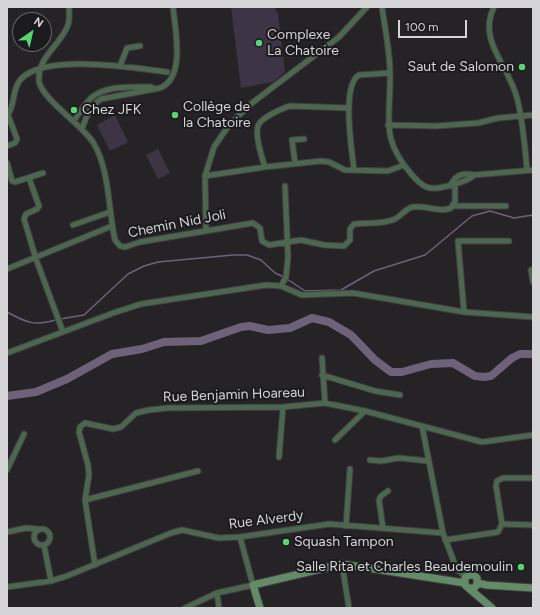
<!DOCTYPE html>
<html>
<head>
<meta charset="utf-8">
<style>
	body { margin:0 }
	#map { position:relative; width:540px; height:615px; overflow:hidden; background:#252326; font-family:Figtree,sans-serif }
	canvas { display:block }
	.frame { position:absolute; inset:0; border:8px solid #d5d4d6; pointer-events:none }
	.north { position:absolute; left:12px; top:12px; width:40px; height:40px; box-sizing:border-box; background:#1b1a1d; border:1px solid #656467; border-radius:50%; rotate:34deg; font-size:11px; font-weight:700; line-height:16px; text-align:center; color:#d5d4d6 }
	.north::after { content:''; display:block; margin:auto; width:14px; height:18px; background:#59d56f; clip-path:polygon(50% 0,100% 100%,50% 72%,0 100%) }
	.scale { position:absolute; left:398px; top:20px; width:69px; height:18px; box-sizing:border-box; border:2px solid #d5d4d6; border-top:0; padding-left:5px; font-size:12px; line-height:14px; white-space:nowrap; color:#d5d4d6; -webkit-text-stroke:3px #1b1a1d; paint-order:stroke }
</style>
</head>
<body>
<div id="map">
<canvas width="540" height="615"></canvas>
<div class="frame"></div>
<div class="north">N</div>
<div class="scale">100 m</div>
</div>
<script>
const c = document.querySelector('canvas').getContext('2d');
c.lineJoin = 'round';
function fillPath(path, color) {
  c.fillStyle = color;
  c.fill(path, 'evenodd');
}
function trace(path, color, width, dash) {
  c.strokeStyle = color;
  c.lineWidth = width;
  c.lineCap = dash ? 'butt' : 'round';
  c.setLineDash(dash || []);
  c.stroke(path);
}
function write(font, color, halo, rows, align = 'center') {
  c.font = font + ' Figtree,sans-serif';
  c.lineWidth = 4;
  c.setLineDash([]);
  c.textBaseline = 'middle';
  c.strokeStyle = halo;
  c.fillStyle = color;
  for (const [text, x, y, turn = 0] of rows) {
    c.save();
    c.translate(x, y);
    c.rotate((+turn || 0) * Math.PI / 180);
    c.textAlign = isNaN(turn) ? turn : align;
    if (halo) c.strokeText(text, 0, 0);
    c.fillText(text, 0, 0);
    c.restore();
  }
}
fillPath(new Path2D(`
	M231,7L275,8L278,14L285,72L273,82L241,88Z
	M115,115L128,142L110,151L97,125Z
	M158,149L170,173L158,179L146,155Z`), '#3d3446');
trace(new Path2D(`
	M287,279L305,291L341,290L374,271L425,255L472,216L490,211L514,218L533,215
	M7,312C27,323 34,326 56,320
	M60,319L84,315L128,274L144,266L158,262L233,255H247L261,260L275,273L284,277`), '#6e627b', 1.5);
trace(new Path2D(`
	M7,396L36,392L67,379L112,354L142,349L164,342L201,341L241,327L250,326L268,330L290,328L312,318L329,322L351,335L375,360L391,372H402L431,364L453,363L475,376L484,377L491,376L512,358L520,354H533`), '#6e627b', 8);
const street = new Path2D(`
	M69,7C69,13 70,19 68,25C61,45 37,57 39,81C41,98 82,125 93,142C110,170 108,209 115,240L120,246L125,247L140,242L253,223L260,228L262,241L269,245L301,240L324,245L344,246L350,240V229L354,224C368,222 382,225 395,219C401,216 406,208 413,207C425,205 441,213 451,208L455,201V184
	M382,7C385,29 390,52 390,74C391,119 379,137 412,175C422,186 428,191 443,187C453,185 467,182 474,175L533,170
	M494,7C477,40 509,66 517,98C523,121 525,146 527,170
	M120,66L127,48L140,46
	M7,116C16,105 11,90 21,79C46,53 133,68 167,72
	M74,121C79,113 84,105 91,98C106,85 132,87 151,87L153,88
	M388,125L436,126L478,123L498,118L533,115
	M82,129C86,117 90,106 101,99L160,88C186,78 175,29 173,7
	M7,146L15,143L17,139L8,115
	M7,163L12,181L15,182L43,173
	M295,163L292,140L304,139
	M265,167C262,158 255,135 258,126C260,118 283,108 290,106L349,108
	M354,170C352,151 341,85 359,75L390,73
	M205,176L265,167L321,161L329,162L345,170L388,171L404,165
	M29,178L39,206L37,209L26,214L24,219L36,259L63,332
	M450,186C456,175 462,172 474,175
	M453,206H506
	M73,225L110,212
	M206,231L205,176L214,147L229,125L252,103L339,37L367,7
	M7,269L112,226
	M531,270L533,282
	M281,286L286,277L288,257L285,186
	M464,312L458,241H509
	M7,353L116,312L141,304L266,285L281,286L302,295L353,293L464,312L533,317
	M322,358L325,403
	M322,375L375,391L400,395
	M422,426L443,533L457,570L467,577
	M335,440L365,411
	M279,457L283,407
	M370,460L381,461L399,458L428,461
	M7,470L24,434
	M85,500L198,471
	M502,524L533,525
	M346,526L350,469
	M383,528L379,500L381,496L388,491
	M34 537a8 8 0 1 1 16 0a8 8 0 1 1-16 0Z
	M7,532L26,528L38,529
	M445,540L498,532L502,524L496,486L497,481L503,478H533
	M44,545L51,581
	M342,564L349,608
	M95,565L85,500L89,475L88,465L79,432L80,427L85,423L113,429L121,427L136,413L149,410L168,408L283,407L325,403L365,411L482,442L533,435
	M7,587L51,581L67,576L171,533L182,530L219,538L240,537L329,524L443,533
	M217,593L219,608
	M185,608L217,593L253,585L240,537`);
const secondary = new Path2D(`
	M478,583L486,585L533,588
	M469,588H474L477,585V578C474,574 469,574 465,578V585L492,608
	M260,608L253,585L342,564L465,583`);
trace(street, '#413f42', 7);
trace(secondary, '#413f42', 9);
trace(street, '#4d6650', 5);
trace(secondary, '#648b67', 7);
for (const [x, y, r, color] of [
	[259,43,4,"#59d56f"],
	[522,67,4,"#59d56f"],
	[74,110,4,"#59d56f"],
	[175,115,4,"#59d56f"],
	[286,542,4,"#59d56f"],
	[521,567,4,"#59d56f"]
]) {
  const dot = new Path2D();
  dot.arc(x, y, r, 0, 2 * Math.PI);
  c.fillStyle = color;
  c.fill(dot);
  trace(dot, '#1b1a1d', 1.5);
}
write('14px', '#d5d4d6', '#1b1a1d', [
	["Complexe",267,35],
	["La Chatoire",267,51],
	["Saut de Salomon",514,67,"right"],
	["Collège de",183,107],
	["la Chatoire",183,123],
	["Chez JFK",82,110],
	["Squash Tampon",294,542],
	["Salle Rita et Charles Beaudemoulin",513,567,"right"]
], 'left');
write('14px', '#d5d4d6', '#1b1a1d', [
	["Chemin Nid Joli",177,224,-11],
	["Rue Benjamin Hoareau",234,395,-2],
	["Rue Alverdy",266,520,-7]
]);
</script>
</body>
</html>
